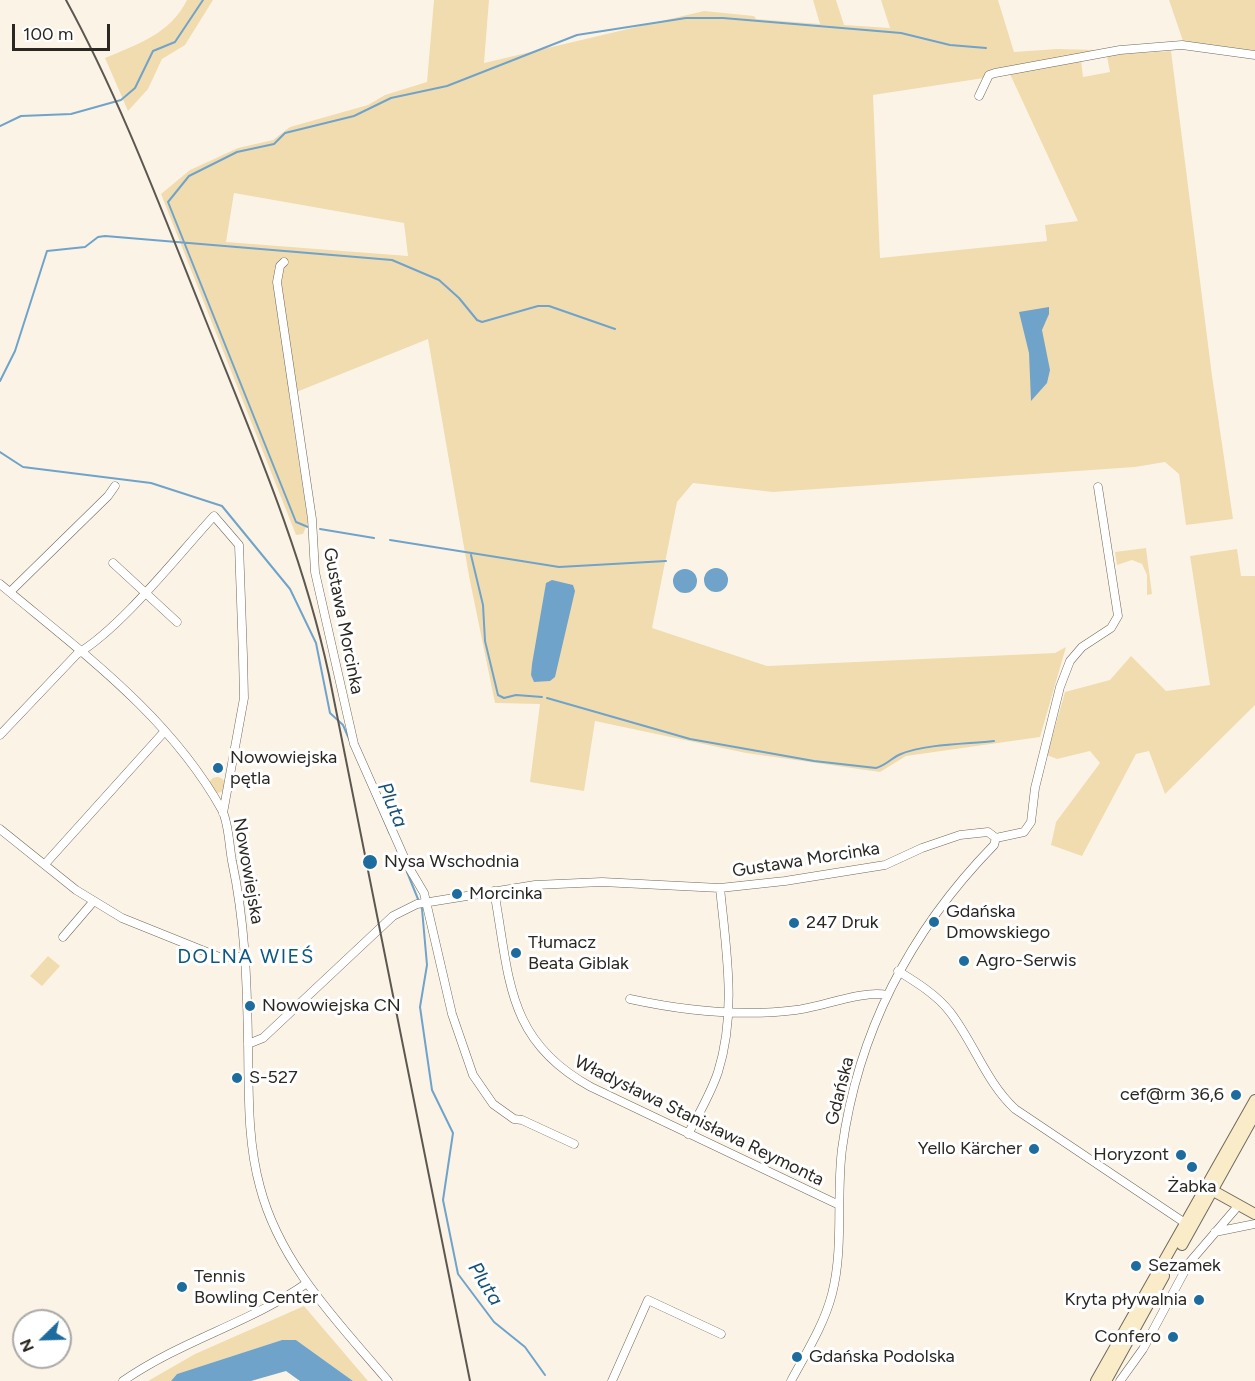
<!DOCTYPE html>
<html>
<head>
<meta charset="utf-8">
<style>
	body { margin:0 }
	#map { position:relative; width:1255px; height:1381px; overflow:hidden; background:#fbf4e6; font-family:Figtree,sans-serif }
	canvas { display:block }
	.north { position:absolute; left:12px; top:1309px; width:60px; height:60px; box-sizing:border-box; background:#fff; border:2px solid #aaa9a7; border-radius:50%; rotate:247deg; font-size:16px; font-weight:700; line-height:24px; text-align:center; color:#2b2823 }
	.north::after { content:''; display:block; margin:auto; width:21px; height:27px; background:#1e6c9e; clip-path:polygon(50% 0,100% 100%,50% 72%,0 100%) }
	.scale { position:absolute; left:12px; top:24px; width:98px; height:27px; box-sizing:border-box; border:3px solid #2b2823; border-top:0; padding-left:8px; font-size:18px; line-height:21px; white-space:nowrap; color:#2b2823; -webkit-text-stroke:4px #fff; paint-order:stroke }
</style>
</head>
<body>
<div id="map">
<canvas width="1255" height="1381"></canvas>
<div class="north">N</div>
<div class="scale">100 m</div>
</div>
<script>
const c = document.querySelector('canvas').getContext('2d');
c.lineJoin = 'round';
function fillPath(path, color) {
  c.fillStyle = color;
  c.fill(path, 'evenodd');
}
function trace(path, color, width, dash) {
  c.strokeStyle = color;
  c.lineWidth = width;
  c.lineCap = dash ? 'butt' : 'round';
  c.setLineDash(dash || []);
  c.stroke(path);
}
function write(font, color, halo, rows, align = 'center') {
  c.font = font + ' Figtree,sans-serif';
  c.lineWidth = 6;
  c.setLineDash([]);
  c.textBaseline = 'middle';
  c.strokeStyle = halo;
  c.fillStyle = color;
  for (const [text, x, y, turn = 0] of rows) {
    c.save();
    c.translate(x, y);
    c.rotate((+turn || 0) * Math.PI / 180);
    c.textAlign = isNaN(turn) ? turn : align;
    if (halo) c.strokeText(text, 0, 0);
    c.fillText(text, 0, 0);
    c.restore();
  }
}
fillPath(new Path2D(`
	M187,0H213L185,45L162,59L148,89L128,111L105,58C138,44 170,34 187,0Z
	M434,0H489L484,63L704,11L754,16L756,19L820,24L813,0H836L844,25L890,28L881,0H998L1014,52L1057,49L1097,50L1107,55L1171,51L1212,376L1233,519L1186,525L1179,474L1165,462L1135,467L773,492L693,483L677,502L652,628L767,666L1055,653L1066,647L1040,737L906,756L880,772L746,753L595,721L584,791L530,782L540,704L495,703L469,576L428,339L289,395L308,522L303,534L296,535L161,194L190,170L238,148L273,140L290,127L368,105L385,95L427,82ZM1107,56L1110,72L1083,77L1081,60ZM1010,74L1078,221L1045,225L1047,241L880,258L873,95ZM234,193L404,223L408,256L226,242Z
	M1169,0H1255V51L1183,41Z
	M1146,548L1152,594L1147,595V575L1142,564L1132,560L1117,565L1115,552Z
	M1237,549L1241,576H1255V705L1165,794L1149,751L1136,754L1082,856L1051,845L1056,822L1100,763L1090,751L1057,759L1047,755L1065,692L1110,680L1131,656L1166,691L1210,685L1190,556Z
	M209 785a8 8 0 1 1 16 0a8 8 0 1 1-16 0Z
	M48,956L60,966L42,986L30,976Z
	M304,1306L368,1381H353L296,1340H282L177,1374L171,1381H148L195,1354Z`), '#f1dcb0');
fillPath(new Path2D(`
	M1049,307V314L1042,330L1050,370L1047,383L1031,401L1029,353L1019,312Z
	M704 580a12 12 0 1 1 24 0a12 12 0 1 1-24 0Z
	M673 581a12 12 0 1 1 24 0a12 12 0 1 1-24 0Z
	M552,580L573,585L575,591L555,677L550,681L534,682L531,675L532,664L546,583Z
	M282,1340H296L353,1381H300L286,1371L251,1381H171L177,1374Z`), '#70a3ca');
trace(new Path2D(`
	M0,126L21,116L71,114L121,100L135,88L153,51L175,42L203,0
	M0,381L15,351L47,251L85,247L98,237L105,236L392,260L439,280L459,298L477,320L482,322L538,306H549L615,329
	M0,452L23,467L151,483L222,506L290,589L316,643L330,713L343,725L390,834
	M308,527L296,522L168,202L189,176L237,152L274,144L285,133L354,116L391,98L447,86L577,35L686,18H723L901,33L950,45L986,48
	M320,529L374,538
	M390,540L559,567L666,561
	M471,555L483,605L485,641L498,695L504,698L516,695L542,697
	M547,698L690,739L814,761L876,768C887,765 891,758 901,754C925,744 967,744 994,741
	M407,872L422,909L427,965L420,1007L432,1090L453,1133L443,1200L458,1274L494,1322L525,1347L545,1375`), '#70a3ca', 2);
const street = new Path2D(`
	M979,96L989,75L995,73L1120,50L1182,45L1255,55
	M284,262L280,266L277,282L312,519L315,572L354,744L408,866L424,893L452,1014L473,1075L493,1104L514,1119L522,1120L574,1144
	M113,563L177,622
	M0,584C81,652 169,715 222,810C229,824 229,845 232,861C245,922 247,981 248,1042C249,1091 247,1140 260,1187C280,1264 338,1322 388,1381
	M10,592L108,496L115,486
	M0,735L77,654C122,627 177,556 214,516L239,545L243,656L244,698L223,813
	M0,829L76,890L122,918L219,957H246
	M45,864L164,732
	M494,891C510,977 505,1040 591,1087L837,1204
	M63,937L93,902
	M898,971C916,982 937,995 950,1012C974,1043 986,1082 1015,1109L1188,1225
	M630,999C685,1011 740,1017 796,1010C822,1007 862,990 887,995
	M248,1044L263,1038L393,916L417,904L535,885L602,882L720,888L785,881L885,865L922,848L960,835L988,832L996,838L1024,832L1031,822L1035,788L1060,687L1070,661L1082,647L1111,628L1118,616L1098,487
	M688,1134C699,1114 711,1093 718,1072C737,1012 726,949 720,888
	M1215,1232L1255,1224
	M123,1381C182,1340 250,1323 307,1283
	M612,1381L648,1300L721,1334
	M791,1381C806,1353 824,1325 832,1294C844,1248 836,1197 842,1149C858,1031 912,929 994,845L996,838
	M1120,1381L1143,1349L1189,1263L1238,1206`);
const secondary = new Path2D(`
	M1208,1188L1255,1214
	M1182,1245L1255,1114
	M1096,1381L1255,1100
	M1106,1381L1164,1276`);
trace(street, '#6e695c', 9);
trace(secondary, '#6e695c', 12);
trace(street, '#fff', 8);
trace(secondary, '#faebc9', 10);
trace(new Path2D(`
	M66,0C121,101 161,209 204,316C251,434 302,550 329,675L470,1381`), '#5c5851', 2);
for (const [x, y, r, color] of [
	[218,768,6,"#1e6c9e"],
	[370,862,8,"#1e6c9e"],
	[457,894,6,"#1e6c9e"],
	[934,922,6,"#1e6c9e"],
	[794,923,6,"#1e6c9e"],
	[516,953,6,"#1e6c9e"],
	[964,961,6,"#1e6c9e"],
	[250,1006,6,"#1e6c9e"],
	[237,1078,6,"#1e6c9e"],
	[1236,1095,6,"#1e6c9e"],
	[1034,1149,6,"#1e6c9e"],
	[1181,1155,6,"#1e6c9e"],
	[1192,1167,6,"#1e6c9e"],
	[1136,1266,6,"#1e6c9e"],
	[182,1287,6,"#1e6c9e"],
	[1199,1300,6,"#1e6c9e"],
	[1173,1337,6,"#1e6c9e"],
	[797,1357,6,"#1e6c9e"]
]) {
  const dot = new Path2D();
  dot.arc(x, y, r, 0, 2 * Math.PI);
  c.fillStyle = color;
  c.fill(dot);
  trace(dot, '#fff', 2);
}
write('18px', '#2b2823', '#fff', [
	["Gustawa Morcinka",343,621,79],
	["Gustawa Morcinka",806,860,-9],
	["Nowowiejska",248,871,80],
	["Gdańska",840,1091,-76],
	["Władysława Stanisława Reymonta",699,1121,26]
]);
write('18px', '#2b2823', '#fff', [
	["Nowowiejska",230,758],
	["pętla",230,779],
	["Nysa Wschodnia",384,862],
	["Morcinka",469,894],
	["Gdańska",946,912],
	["Dmowskiego",946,933],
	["247 Druk",806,923],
	["Tłumacz",528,943],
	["Beata Giblak",528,964],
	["Agro-Serwis",976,961],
	["Nowowiejska CN",262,1006],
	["S-527",249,1078],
	["cef@rm 36,6",1224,1095,"right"],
	["Yello Kärcher",1022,1149,"right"],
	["Horyzont",1169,1155,"right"],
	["Żabka",1192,1187,"center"],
	["Sezamek",1148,1266],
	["Tennis",194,1277],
	["Bowling Center",194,1298],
	["Kryta pływalnia",1187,1300,"right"],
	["Confero",1161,1337,"right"],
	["Gdańska Podolska",809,1357]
], 'left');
write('italic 20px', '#155077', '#fff', [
	["Pluta",392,805,67],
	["Pluta",485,1284,58]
]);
c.letterSpacing = '1.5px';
write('20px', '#0c5885', '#fff', [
	["DOLNA WIEŚ",246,957]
]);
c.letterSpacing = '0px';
</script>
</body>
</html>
